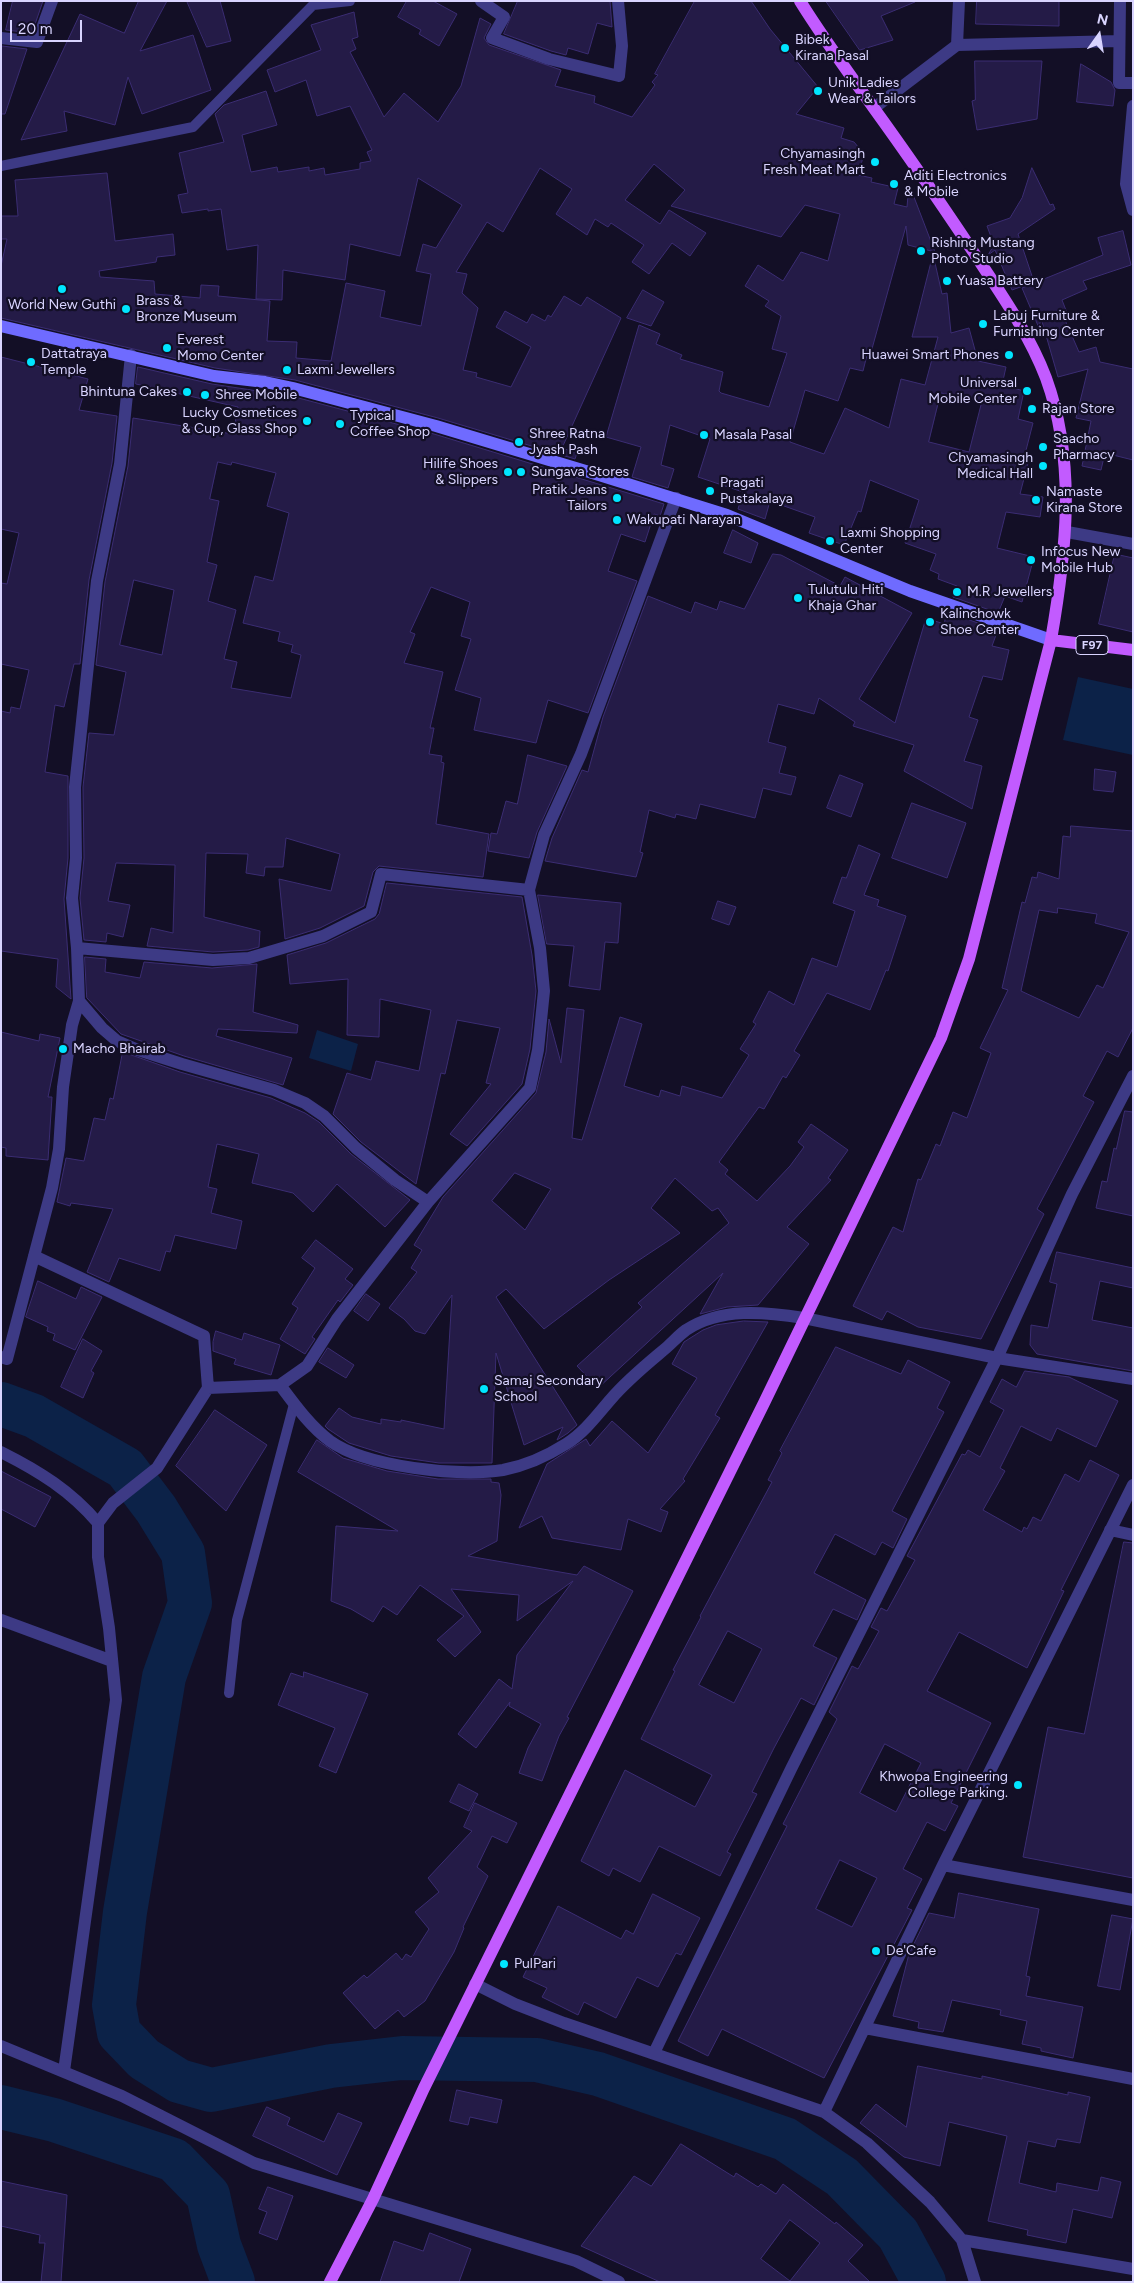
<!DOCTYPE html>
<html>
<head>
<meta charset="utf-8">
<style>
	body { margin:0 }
	#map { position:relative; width:1134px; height:2283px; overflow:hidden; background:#130f26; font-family:Figtree,sans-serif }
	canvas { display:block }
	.frame { position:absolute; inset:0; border:2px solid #d9d4ff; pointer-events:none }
	.north { position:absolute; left:1074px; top:10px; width:50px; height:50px; -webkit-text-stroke:4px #130f26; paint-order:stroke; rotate:13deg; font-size:14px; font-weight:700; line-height:20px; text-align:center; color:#d9d4ff }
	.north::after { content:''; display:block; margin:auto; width:18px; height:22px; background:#d9d4ff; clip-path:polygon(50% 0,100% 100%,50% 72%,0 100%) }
	.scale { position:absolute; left:10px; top:20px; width:72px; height:22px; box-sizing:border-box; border:2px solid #d9d4ff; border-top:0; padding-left:6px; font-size:15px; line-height:18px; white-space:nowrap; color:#d9d4ff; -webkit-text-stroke:4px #130f26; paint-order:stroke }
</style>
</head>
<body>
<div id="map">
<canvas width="1134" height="2283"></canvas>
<div class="frame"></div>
<div class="north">N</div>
<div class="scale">20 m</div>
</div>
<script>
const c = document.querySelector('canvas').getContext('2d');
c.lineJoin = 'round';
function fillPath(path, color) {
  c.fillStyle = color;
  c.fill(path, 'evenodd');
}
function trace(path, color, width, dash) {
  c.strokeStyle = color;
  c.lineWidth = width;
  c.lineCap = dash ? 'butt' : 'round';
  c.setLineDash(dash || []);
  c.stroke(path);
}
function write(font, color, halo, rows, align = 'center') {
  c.font = font + ' Figtree,sans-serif';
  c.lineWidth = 4.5;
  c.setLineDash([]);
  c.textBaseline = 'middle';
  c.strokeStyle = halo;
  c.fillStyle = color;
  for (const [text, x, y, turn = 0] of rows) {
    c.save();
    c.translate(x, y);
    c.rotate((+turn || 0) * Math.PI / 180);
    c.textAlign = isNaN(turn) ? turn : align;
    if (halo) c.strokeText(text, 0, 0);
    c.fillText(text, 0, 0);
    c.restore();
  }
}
fillPath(new Path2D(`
	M1078,677L1133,689V755L1063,740Z
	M317,1030L358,1044L351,1071L309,1058Z`), '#0c2248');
trace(new Path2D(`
	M1,1404L34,1416L125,1468L156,1509L183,1553L190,1603L164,1677L125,1912L114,2005L119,2033L144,2059L179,2081L211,2090L331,2066L402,2058L537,2060L598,2074L785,2139L842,2177L898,2234L924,2282
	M1,2107L54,2120L174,2160L208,2195L219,2245L233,2282`), '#0c2248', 44);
const building = new Path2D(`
	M13,1H43L32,33L6,30Z
	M139,1H167L140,51L193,35L211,90L142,114L128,77L115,125L64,111L67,131L21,140L80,14L124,33Z
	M187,1H220L231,41L207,47Z
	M407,1H433L457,14L439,46L419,34L421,30L398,17Z
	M518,1H610L612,27L597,23L588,54L568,48L566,55L551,51L504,34Z
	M695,1H751L770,29L818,87L796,114L844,128L841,138L854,142L864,154L858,175L872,178L871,182L898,188L894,204L907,207L909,184L935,252L908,245L906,226L870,356L867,355L863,371L850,368L838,401L805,390L790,442L824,454L845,408L889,428L901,379L925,385L938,337H912L933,254L942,294L947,293L951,333L969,328L978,361L1006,367L1002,385L1024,391L1018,419L1033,423L1023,462L1028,463L1020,494L1043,497L1040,517L1006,512L997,548L1034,557L1022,602L1005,596L998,613L953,597L957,586L938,579L939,574L930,570L936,554L905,543L919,500L870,480L861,512L858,511L844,545L809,533L815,517L770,501L765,519L738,509L743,492L698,477L710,439L670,425L661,465L674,469L668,488L632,477L641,447L606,437L639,325L660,334L656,344L682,355L680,359L723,372L719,391L721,393L769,407L787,353L772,349L781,316L765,306L769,301L745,286L758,265L783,281L801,252L828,261L840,214L805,205L781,237L671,206L685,190L654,164L625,200L660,224L669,210L706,233L690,256L672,243L649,274L632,262L644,245L611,223L608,227L595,219L587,235L556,214L572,189L540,168L503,232L487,222L456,272L467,274L462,293L478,308L463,370L477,373L476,377L511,387L531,347L496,327L505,311L527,323L532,314L545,321L548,315L551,317L564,296L581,306L587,297L621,318L562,448L577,453L575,459L438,418L295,380L215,368L1,318V266L7,239H1V216H18L15,180L107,173L115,241L173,234L175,255L157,257L156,262L99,271L100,277L154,281L155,294L200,298L201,285L219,286L218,296L270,301L267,341L297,342L296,358L331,361L346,283L385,291L380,317L421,326L431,274L416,271L423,244L436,248L462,205L418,178L400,256L350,244L345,280L283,270L282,300L256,299L258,245L227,250L221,209L208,211V209L182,213L178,195L188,193L179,153L224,142L215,114L224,105L266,91L277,125L242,135L251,172L277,167L278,172L309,167V171L324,168L325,175L360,169V163L371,161L367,152L372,150L350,106L317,116L306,80L275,92L267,70L321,50L311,25L354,12L358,37L352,39L356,49L350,52L384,117L404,93L438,122L461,86L480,18L491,24L484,38L489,45L561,70L555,86L595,96L594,103L632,117L655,85L652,82L658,75L655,74ZM941,393L982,401L969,452L929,442Z
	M826,1H915V2L881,16L893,40L860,50Z
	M977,1H1059V26L976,24Z
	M2,46L27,49L5,114H1Z
	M975,61H1042L1037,119L977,130L972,101L975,100Z
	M1081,64L1111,82L1115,90L1113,106L1077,102Z
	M1032,168L1050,205L1053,204L1055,209L1018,234L1034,282L1012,290L995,250L988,255L994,245L987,226L1010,218L1022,198Z
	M1123,231L1131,265L1083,281L1087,289L1062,300L1069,318L1065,320L1079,352L1096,347L1100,362L1133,369V460L1105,453L1101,470L1082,466L1091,421L1076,418L1088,369L1058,377L1041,318L1039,328L1022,288L1103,255L1098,238Z
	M643,290L664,302L651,326L627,318Z
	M1,357L88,379L79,410L117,416L112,463L89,580L80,664H74L64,707L55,705L45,772L68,776V858L64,899L71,999L56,987L58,959L1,951V711L10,713L11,707L20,709L29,670L1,664V583L7,584L19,533L1,529Z
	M138,367L212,384L291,396L434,434L664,504L660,516L654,514L645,542L621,534L608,571L637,581L588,713L548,700L536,743L474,730L481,698L455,690L471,639L461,636L470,602L431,587L410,632L415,634L404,663L443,672L430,728H434L429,754L442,756L441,762L444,763L436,824L489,834L483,877L379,866L373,872L364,906L320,928L285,939L279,879L331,891L340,854L286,838L283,867H265L264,876L246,873L248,854L206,853L204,917L260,931L259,947L248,950L213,952L147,946L151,928L173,933L175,865L116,863L108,901L130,905L123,937L107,933L106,942L84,940L80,898L84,858L83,787L89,733L114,735L126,672L96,665L105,582L128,466L133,418L233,434L238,407L136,384ZM218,462L231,465L232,462L276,473L267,506L289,513L273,581L255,576L243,623L280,632L278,641L293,645L291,652L301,655L291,698L231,688L237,662L224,659L236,610L208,601L217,565L207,562L219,501L210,499ZM134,580L174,590L162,655L120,645Z
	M733,530L758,543L751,563L724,553Z
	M773,554L781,555L840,586L845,577L912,613L859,699L895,723L926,618L944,624L947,612L992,628L990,633L996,635L992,646L1009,650L1002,680L983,676L969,717L978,720L964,761L982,766L972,809L904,771L914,745L853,726L855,722L819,698L814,714L778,704L768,742L786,747L779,773L796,777L791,795L763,788L755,818L700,804L696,819L676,814L675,818L649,810L640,852L643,853L636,877L545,861L552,838L582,770L588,772L603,717L648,596L691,613L695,602L717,610L720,601L744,609Z
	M1115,554L1133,558V632L1099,624Z
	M528,755L567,766L537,832L529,858L488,851L491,833L497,834L506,801L517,804Z
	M1095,769L1116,772L1113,792L1094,790Z
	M840,775L863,784L851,817L827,808Z
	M912,803L966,823L947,878L892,858Z
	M1071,826L1133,831V1028L1118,1057L1107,1051L1083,1096L1094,1102L1037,1209L1044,1214L981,1339L918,1327L887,1311L882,1320L853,1306L893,1227L903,1232L918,1179L921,1180L936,1144L940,1146L953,1112L967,1118L991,1053L980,1048L1008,990L1002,988L1022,902L1025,903L1032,877L1037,878L1038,872L1059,879L1063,836L1070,837ZM1058,908L1097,914L1095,923L1129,932L1103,988L1097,985L1079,1018L1021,991L1039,910L1057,913Z
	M859,845L880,854L864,895L879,900L877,906L906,916L888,971L886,970L870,1010L827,993L794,1051L800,1055L786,1078L783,1076L764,1109L759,1107L719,1162L728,1170L725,1174L757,1201L790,1166L804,1147L798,1142L811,1124L848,1150L828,1178L831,1180L787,1227L809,1244L758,1305L727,1307L700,1314L723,1273L598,1388L577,1366L642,1307L638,1303L729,1223L718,1208L712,1211L675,1178L651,1208L680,1233L609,1280L544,1329L506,1289L496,1297L577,1425L568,1433L557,1440L563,1427L524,1445L496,1353L492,1463H439L391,1456L349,1443L328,1429L325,1426L339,1408L352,1417L381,1424V1419L401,1422V1420L444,1429L452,1295L425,1334L415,1331L404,1319L389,1308L417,1272L411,1268L422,1250L414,1245L443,1197L536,1093L546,1052L549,1019L561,1063L567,1008L584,1010L572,1138L582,1140L620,1017L642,1024L624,1086L659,1097L661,1090L680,1096L682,1086L722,1098L749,1055L740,1049L756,1024L753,1022L769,991L794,1005L812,958L837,967L855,911L833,903L842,877L846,878ZM515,1173L551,1189L525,1230L492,1201Z
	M387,883L522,897L532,955L536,991L530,1049L522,1084L467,1146L450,1134L491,1084L486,1083L500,1028L457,1020L445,1074L441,1073L416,1184L361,1142L333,1114L347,1073L371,1080L376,1061L419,1071L431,1010L380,999L379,1037L347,1035L348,979L290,984L287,955L326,943L375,919L379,914Z
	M538,895L621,903L618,943L605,942L600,990L569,986L574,946L547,944Z
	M718,901L736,907L729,925L712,919Z
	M85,957L106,959L105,972L140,978L144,962L212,968L257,964L253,1012L298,1025L297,1033L218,1029L216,1036L292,1058L283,1085L184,1056L121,1034L87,998Z
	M1,1032L39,1041L40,1034L60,1038L48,1097H52L48,1160L6,1156V1148L1,1147Z
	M123,1052L180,1072L271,1098L305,1113L319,1122L351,1154L410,1200L385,1227L337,1184L313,1212L293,1193L252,1183L259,1154L217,1144L208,1187L217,1189L211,1213L242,1221L236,1249L175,1235L170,1252L166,1251L160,1271L119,1258L109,1282L87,1272L113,1209L71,1203L70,1206L57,1202L66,1158L84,1161L94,1118L105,1120L110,1098L113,1099Z
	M1125,1111L1133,1112V1216L1096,1208L1102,1181L1107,1182L1114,1148L1116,1149Z
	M316,1240L353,1269L345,1279L353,1285L340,1302L338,1300L312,1337L315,1339L305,1354L280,1339L298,1308L292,1304L315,1268L302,1258Z
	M1057,1252L1133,1268V1288L1100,1281L1092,1320L1133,1328V1371L1037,1354L1030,1345L1031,1325L1048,1328L1057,1284L1050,1282Z
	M38,1281L76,1299L81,1287L102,1297L75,1350L53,1340L55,1334L47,1331L48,1327L26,1317Z
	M366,1294L380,1304L368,1321L354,1311Z
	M744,1321L768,1322L715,1415L720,1418L683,1479L685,1481L660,1509L668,1512L661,1532L628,1519L621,1550L552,1538L542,1516L519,1528L547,1464L586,1439L590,1446L612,1421L648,1453L697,1378L672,1364L684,1342L703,1330L716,1325Z
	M216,1331L242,1340L244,1333L280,1345L271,1375L234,1364L236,1359L213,1351V1342Z
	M83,1339L102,1351L91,1371L94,1373L83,1398L61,1387Z
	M836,1347L901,1374L908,1360L950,1382L937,1408L944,1412L892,1511L907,1519L893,1548L882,1542L875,1555L835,1534L814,1573L866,1600L857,1620L833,1609L813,1646L837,1658L814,1705L801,1698L774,1748L752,1792L757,1794L727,1852L731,1854L720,1876L659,1846L640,1882L613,1868L609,1876L581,1861L625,1770L695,1807L712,1775L641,1739L675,1671L673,1670L701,1617L700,1616L772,1482L768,1480L782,1453L780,1451ZM728,1631L762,1649L734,1703L699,1685Z
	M328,1348L354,1365L346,1378L319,1362Z
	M1025,1371L1069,1377L1118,1401L1096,1447L1057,1428L1051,1441L1021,1426L1000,1468L1005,1471L983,1510L1022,1532L1024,1527L1027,1529L1033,1517L1041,1521L1065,1474L1079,1482L1090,1460L1119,1475L1061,1590L1064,1591L1027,1668L959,1632L927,1691L991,1723L951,1803L958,1806L945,1831L927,1822L903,1869L922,1879L907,1908L912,1910L824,2078L722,2029L708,2056L678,2041L787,1826L783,1824L837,1719L829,1712L852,1666L858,1669L879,1631L871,1627L881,1608L887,1611L915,1560L907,1556L962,1454L965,1455L968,1450L980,1457L1004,1410L990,1402L1002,1379L1016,1387ZM885,1744L921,1763L896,1812L860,1793ZM840,1860L877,1878L852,1927L816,1909Z
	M215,1410L267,1445L226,1511L176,1466Z
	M317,1440L343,1458L387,1471L438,1479H491V1482L499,1483L501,1495L497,1541L468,1556L577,1575L584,1566L633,1591L567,1717L569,1718L559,1736L542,1781L519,1773L528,1748L541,1724L509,1706L510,1702L476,1748L458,1734L499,1679L512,1689L517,1655L573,1581L517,1621L519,1595L451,1589L481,1632L455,1657L437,1640L464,1616L420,1585L397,1615L383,1606L373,1622L351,1609L331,1601L336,1526L398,1531L298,1472Z
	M1,1471L51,1497L35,1527L1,1509Z
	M1124,1542L1133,1543V1878L1023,1857L1048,1727L1084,1734Z
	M304,1672L368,1694L336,1773L319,1766L335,1728L278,1705L291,1673L303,1677Z
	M459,1784L478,1794L469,1811L450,1802Z
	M475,1803L517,1823L507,1843L492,1836L477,1867L488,1876L463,1927L464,1928L454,1952L425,2001L404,2017L398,2010L375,2029L343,1993L364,1975L367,1978L396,1953L402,1960L406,1954L411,1957L429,1929L415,1912L439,1892L428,1878L472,1831L464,1827Z
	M959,1893L1039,1909L1026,1976L1030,1977L1026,1996L1083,2007L1073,2058L1041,2051V2048L1022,2044L1027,2021L1000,2015L1001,2010L952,2000L943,2032L918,2028L919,2022L893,2016L909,1954L929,1913L954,1918Z
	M653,1894L700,1918L681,1955L676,1953L658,1987L637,1977L616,2018L584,2002L578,2015L542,1997L547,1988L523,1977L558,1906L621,1939L626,1930L633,1934Z
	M1112,1915L1133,1919L1120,1990L1098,1986Z
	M918,2066L982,2079V2076L1068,2095V2092L1090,2097L1080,2143L1057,2139L1055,2147L1028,2141L1019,2183L1056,2192L1057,2183L1098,2191L1101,2177L1121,2182L1112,2218L1073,2209L1066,2243L1027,2235L1028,2230L988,2221L1007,2136L949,2122L940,2166L904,2157L860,2123L876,2104L906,2127Z
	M457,2090L502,2100L497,2123L470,2117L468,2125L450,2121Z
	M267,2107L290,2118L287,2125L324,2142L338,2113L362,2123L337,2175L253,2136Z
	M681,2144L734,2177L736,2173L758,2187L761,2184L776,2194L783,2184L835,2224L836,2222L863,2245L848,2261L870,2282H660L581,2246L634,2176L651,2186ZM790,2220L820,2243L790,2281L761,2259Z
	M1,2181L67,2195L61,2282H41L45,2243H39L40,2235L1,2226Z
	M268,2187L293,2196L277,2240L259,2233L267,2212L259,2209Z
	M430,2233L471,2249L459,2282H380L394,2241L423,2251Z`);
fillPath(building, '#241b47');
trace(building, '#3b2d73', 1);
trace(new Path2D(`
	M1,166L193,127L313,5L350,1
	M229,1693L237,1620L294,1404`), '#3d3a85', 10);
trace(new Path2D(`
	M481,1L504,17L492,38L549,59L619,76L622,46L618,1
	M1120,1L1119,83H1133
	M1,38L37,42L52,1
	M957,45L959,1
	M1133,106L1126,184L1133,210
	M874,108L957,45L1119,41
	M1067,532L1133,544
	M77,948L213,960L249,958L323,936L371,912L381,874L529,890
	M79,1001L102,1028L117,1041L138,1050L182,1064L274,1090L305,1103L324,1116L356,1148L395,1180L428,1202
	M34,1256L204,1336L208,1388
	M1,1357L7,1359L52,1188L59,1149L63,1087L72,1025L79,1001L77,948L72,898L76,858L75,787L97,581L120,464L131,355
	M280,1385C295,1405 310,1426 330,1441C366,1467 459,1477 503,1470C524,1466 547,1456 566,1444C584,1433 597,1415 611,1399C627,1380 647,1364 666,1348C673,1342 679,1335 686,1330C721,1307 765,1312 804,1318L997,1358L1133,1379
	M1,1452C39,1471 71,1491 98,1523
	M1110,1530L1133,1535
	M1,1620L112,1661
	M943,1865L1133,1900
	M475,1984L515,2004L564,2023L824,2112L867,2143L930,2202L962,2240L975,2282
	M865,2028L1133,2079
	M1,2046L122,2096L254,2163L576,2261L619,2282
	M654,2053L791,1769L997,1358L1072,1194L1133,1076
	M64,2071L116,1700L109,1628L98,1557V1523L113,1503L157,1468L208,1388L280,1385L307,1366L337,1319L428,1202L530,1088L538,1050L544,991L540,948L529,890L544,835L581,754L676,498
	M824,2112L943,1865L1133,1485
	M962,2240L1133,2269`), '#3d3a85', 12);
trace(new Path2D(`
	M1,326L214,376L265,382L293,388L436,426L599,475L727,515L910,591L1051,640`), '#6f6bff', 12);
trace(new Path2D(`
	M1051,640L1133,650
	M330,2282L373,2199L424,2088L764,1403L941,1038L969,959L1051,640C1066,554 1077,463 1046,378C1029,333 999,291 972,250C940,202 907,154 873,107C848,72 823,38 800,1`), '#c25bff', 12);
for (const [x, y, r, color] of [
	[785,48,5,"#00e5ff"],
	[818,91,5,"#00e5ff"],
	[875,162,5,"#00e5ff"],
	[894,184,5,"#00e5ff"],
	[921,251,5,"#00e5ff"],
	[947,281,5,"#00e5ff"],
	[62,289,5,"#00e5ff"],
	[126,309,5,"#00e5ff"],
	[983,324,5,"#00e5ff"],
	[167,348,5,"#00e5ff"],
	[1009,355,5,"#00e5ff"],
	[31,362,5,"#00e5ff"],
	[287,370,5,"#00e5ff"],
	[1027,391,5,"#00e5ff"],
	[187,392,5,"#00e5ff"],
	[205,395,5,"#00e5ff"],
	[1032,409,5,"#00e5ff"],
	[307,421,5,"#00e5ff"],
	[340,424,5,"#00e5ff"],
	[704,435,5,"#00e5ff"],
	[519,442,5,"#00e5ff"],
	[1043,447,5,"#00e5ff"],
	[1043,466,5,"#00e5ff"],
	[508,472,5,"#00e5ff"],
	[521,472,5,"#00e5ff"],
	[710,491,5,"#00e5ff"],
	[617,498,5,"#00e5ff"],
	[1036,500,5,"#00e5ff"],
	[617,520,5,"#00e5ff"],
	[830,541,5,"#00e5ff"],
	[1031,560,5,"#00e5ff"],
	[957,592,5,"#00e5ff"],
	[798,598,5,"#00e5ff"],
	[930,622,5,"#00e5ff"],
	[63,1049,5,"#00e5ff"],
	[484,1389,5,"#00e5ff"],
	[1018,1785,5,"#00e5ff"],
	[876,1951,5,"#00e5ff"],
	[504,1964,5,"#00e5ff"]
]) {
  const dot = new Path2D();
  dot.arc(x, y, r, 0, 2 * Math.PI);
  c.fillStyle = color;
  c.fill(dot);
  trace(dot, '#130f26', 2);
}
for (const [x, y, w] of [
	[1092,645,32]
]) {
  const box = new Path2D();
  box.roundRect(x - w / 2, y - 9.5, w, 19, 4);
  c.fillStyle = '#130f26';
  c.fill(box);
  trace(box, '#d9d4ff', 1);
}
write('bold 12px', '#d9d4ff', null, [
	["F97",1092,645]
]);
write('14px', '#d9d4ff', '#130f26', [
	["Bibek",795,40],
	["Kirana Pasal",795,56],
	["Unik Ladies",828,83],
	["Wear & Tailors",828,99],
	["Chyamasingh",865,154,"right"],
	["Fresh Meat Mart",865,170,"right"],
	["Aditi Electronics",904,176],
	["& Mobile",904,192],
	["Rishing Mustang",931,243],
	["Photo Studio",931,259],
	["Yuasa Battery",957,281],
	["Brass &",136,301],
	["Bronze Museum",136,317],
	["World New Guthi",62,305,"center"],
	["Labuj Furniture &",993,316],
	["Furnishing Center",993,332],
	["Everest",177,340],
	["Momo Center",177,356],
	["Dattatraya",41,354],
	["Temple",41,370],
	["Huawei Smart Phones",999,355,"right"],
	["Laxmi Jewellers",297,370],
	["Universal",1017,383,"right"],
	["Mobile Center",1017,399,"right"],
	["Bhintuna Cakes",177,392,"right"],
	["Shree Mobile",215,395],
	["Rajan Store",1042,409],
	["Lucky Cosmetices",297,413,"right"],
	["& Cup, Glass Shop",297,429,"right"],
	["Typical",350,416],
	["Coffee Shop",350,432],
	["Shree Ratna",529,434],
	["Jyash Pash",529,450],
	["Masala Pasal",714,435],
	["Saacho",1053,439],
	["Pharmacy",1053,455],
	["Chyamasingh",1033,458,"right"],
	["Medical Hall",1033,474,"right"],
	["Hilife Shoes",498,464,"right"],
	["& Slippers",498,480,"right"],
	["Sungava Stores",531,472],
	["Pragati",720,483],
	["Pustakalaya",720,499],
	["Pratik Jeans",607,490,"right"],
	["Tailors",607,506,"right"],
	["Namaste",1046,492],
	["Kirana Store",1046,508],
	["Wakupati Narayan",627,520],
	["Laxmi Shopping",840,533],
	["Center",840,549],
	["Infocus New",1041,552],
	["Mobile Hub",1041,568],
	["Tulutulu Hiti",808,590],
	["Khaja Ghar",808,606],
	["M.R Jewellers",967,592],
	["Kalinchowk",940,614],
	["Shoe Center",940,630],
	["Macho Bhairab",73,1049],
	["Samaj Secondary",494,1381],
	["School",494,1397],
	["Khwopa Engineering",1008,1777,"right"],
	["College Parking.",1008,1793,"right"],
	["De'Cafe",886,1951],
	["PulPari",514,1964]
], 'left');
</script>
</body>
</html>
